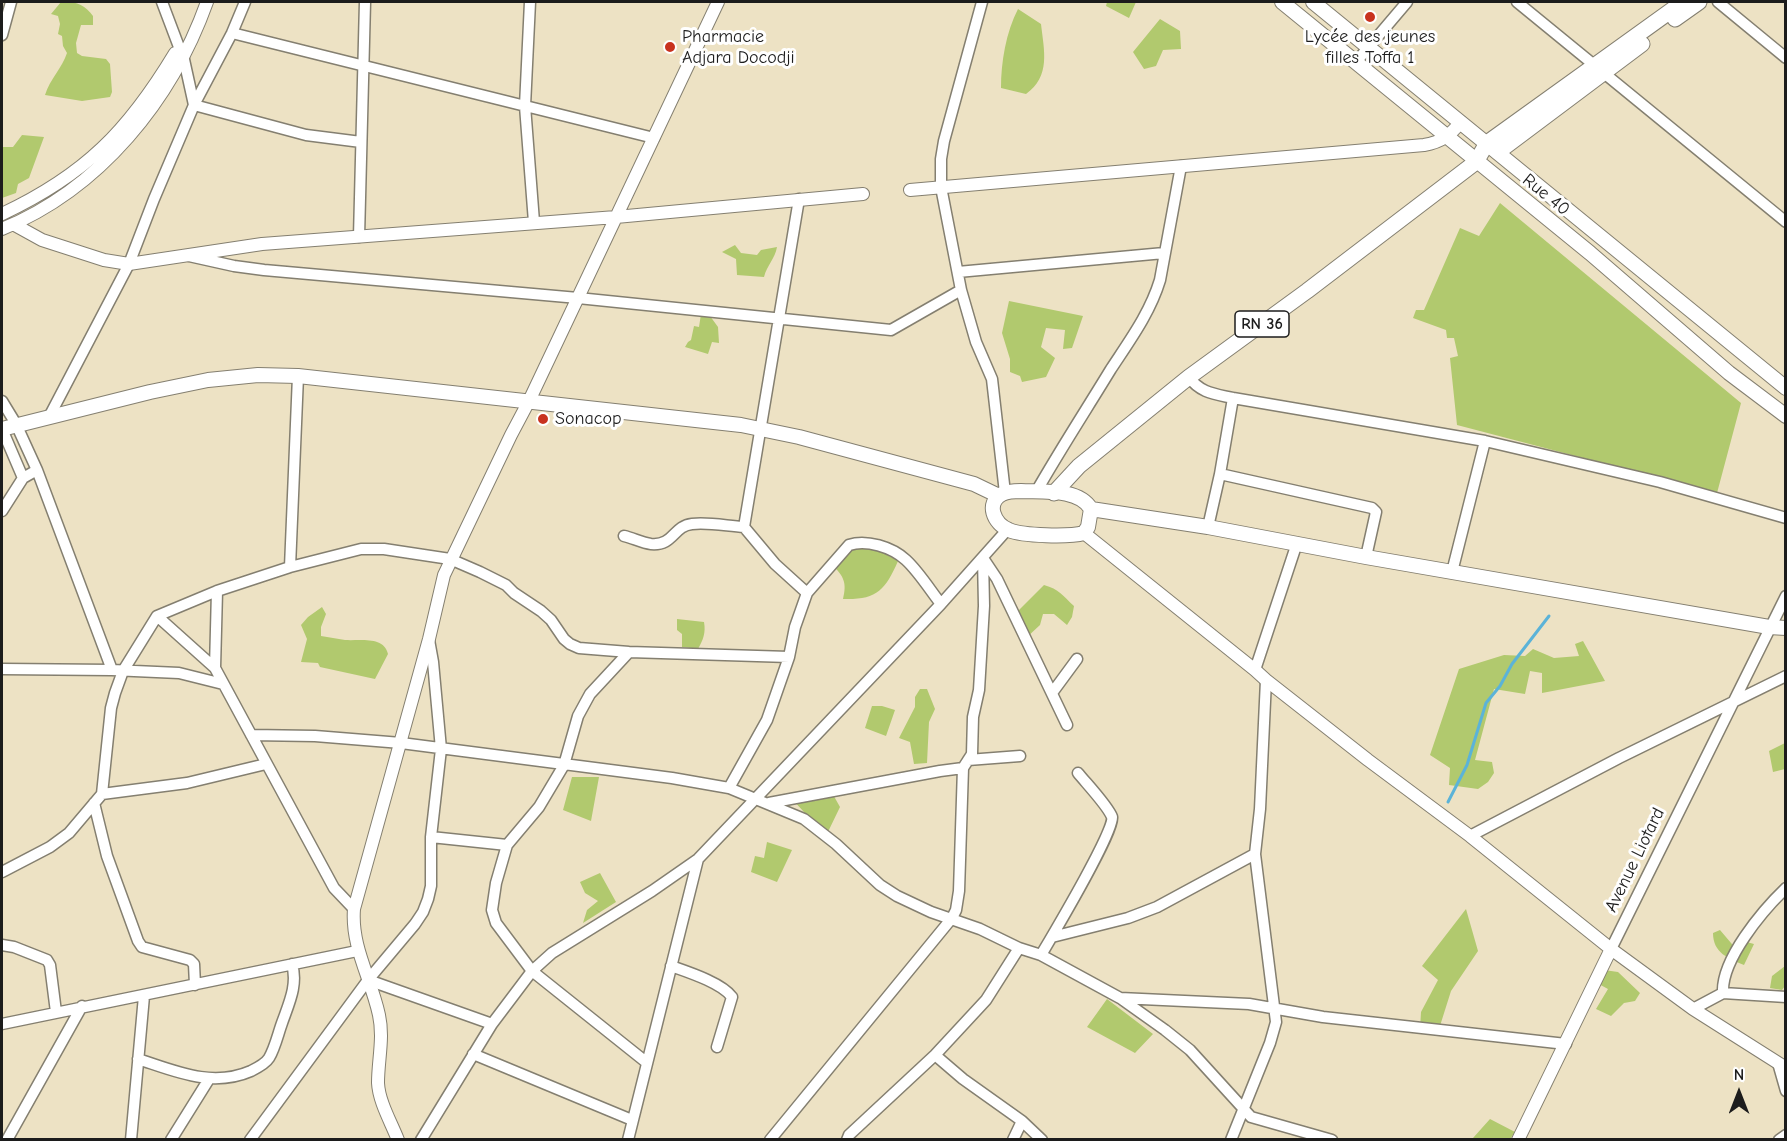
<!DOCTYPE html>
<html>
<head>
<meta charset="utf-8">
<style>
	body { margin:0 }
	#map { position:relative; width:1787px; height:1141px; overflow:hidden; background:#ede2c4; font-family:"Comic Neue",sans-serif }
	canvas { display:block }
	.frame { position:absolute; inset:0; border:3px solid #1c1c1c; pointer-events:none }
	.north { position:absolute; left:1709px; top:1063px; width:60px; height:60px; -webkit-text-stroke:4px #fff; paint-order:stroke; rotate:0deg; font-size:16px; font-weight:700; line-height:24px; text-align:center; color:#1c1c1c }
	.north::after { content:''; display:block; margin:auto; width:21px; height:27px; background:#1c1c1c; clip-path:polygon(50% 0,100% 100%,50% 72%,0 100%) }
</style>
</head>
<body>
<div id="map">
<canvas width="1787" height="1141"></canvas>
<div class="frame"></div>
<div class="north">N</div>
</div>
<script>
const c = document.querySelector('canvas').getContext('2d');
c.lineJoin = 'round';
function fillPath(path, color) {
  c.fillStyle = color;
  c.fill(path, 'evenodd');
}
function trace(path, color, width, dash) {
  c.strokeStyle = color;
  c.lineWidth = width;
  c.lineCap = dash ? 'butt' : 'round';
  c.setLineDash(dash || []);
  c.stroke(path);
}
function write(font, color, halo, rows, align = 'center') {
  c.font = font + ' "Comic Neue",sans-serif';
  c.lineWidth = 6;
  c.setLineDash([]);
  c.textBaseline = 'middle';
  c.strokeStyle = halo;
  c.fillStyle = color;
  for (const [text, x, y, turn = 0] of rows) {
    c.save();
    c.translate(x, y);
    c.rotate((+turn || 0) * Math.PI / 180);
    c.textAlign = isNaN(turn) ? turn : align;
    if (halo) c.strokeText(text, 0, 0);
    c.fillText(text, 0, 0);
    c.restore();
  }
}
fillPath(new Path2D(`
	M61,2C75,1 85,5 93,16V25H81L76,43L77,53L82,56L106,59L110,64L112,92L110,97L82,101L45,95C50,79 62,68 67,53L63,46L62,36L58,34L60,24L58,16L51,14Z
	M1107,2H1136L1129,18L1106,6Z
	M1018,9L1041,24C1044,51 1051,76 1026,94L1001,88C1001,62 1006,32 1018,9Z
	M1160,19L1180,31L1181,49L1163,50L1156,66L1144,69L1133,52Z
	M22,135L44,137L29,178L18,184L16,193L2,198V147H13Z
	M1500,203L1741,403L1717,493L1457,425L1450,358L1458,356L1454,338H1447L1446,330L1413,318L1416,310H1424L1460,228L1479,236Z
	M735,245L741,253L757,255L761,250L777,247C775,259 767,265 764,277L737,275L736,259L722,252Z
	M1009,301L1083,316L1072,348L1063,349L1065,330L1046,328L1041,347L1055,358L1046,377L1022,382L1020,376L1010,372V359L1002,333Z
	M701,314L710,316L718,327L719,343L712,342L708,354L685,347L688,342L691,340L694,326L699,327Z
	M856,542L880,551L898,561C885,591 876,600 843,599C847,583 844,576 832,565Z
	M1044,585C1059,589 1063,596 1074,606L1072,617L1067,625L1054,614H1043L1040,625L1026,638L1013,616Z
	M322,607L326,614L321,627V636C329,637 337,639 345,640C360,641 384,636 388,654L375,679L320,667L318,663L301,662L307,639L301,625L308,617Z
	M677,619L704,622C706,633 703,640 698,649L682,647V634L677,630Z
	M1583,641L1605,681L1542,693V673L1530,671L1525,694L1494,689L1475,760L1492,762L1494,773L1488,782L1478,789L1449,785L1450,768L1430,755L1459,669L1504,655L1525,656L1533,649L1554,658L1579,656L1575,644Z
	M920,689H927L935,709L929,722L927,763L914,764L910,742L899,738L915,707V697Z
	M872,706H882L895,710L886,736L865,728Z
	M1785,743V769L1773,772L1769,751Z
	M572,777H599L591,821L563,810Z
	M831,791L840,807L826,836L792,799Z
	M767,842L792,850L777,882L751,872L755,856L764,858Z
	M600,873L616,902L583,923L587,910L598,901L585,893L580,882Z
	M1466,909L1478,951L1451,991L1439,1029H1420L1421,1012L1438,980L1422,966Z
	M1720,930L1737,950L1743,941L1754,944L1744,965C1728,958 1713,953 1713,933Z
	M1785,966V986L1782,990L1770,988L1772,976Z
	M1604,970L1618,972L1640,993L1635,1001L1624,1003L1611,1016L1596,1009L1608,989L1595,982Z
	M1107,999L1153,1034L1135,1053L1087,1027Z
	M1490,1119L1515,1132L1510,1139L1473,1138Z`), '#b1c96e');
trace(new Path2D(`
	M1448,802L1467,765L1486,703L1500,686L1512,664L1549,616`), '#5bb3d8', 3);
const minor = new Path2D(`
	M162,2L179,47
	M530,2L525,106L534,222
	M982,2L944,141L941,159V187L961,290L976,342L992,379L1005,493
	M1517,2L1786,222
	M1718,2L1786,58
	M232,33L654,138
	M2,35L11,2
	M183,55L194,105L306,135L361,142
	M1356,62L1407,2
	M359,237L365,2
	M189,256L234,266L264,270L578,298L891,330L961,290
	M958,272L1164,253
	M1189,377C1200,393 1215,394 1233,398L1485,441L1660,482L1786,518
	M2,401L16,424L37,470L112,670
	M49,417L129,264L154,199L194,105L232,33L245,2
	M2,429L23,478
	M1220,474L1372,508L1376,512L1366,557
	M1036,492C1060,450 1086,410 1111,369C1130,340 1150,313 1160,280L1181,166
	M2,511L23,478L37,470
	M744,527L799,199
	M1208,527L1220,474L1233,398
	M624,536C633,538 642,543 651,544C674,546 673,526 692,524C708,522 727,526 744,527L775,564L807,593
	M983,558L997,579L1067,725
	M290,567L298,376
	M1452,572L1485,441
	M157,616L215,668L334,888L354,909
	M629,652L590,694L578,716L564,765L539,807L507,845L496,883L492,910L496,923L532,971L646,1062
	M215,668L217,591
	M2,669L112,670L179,673L223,684
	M1255,670L1297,543
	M1052,693L1077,659
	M251,735L315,736L401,743L672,778L729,788L804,819L836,844L880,885L897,896L931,912L980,929L1019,948L1041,955L1120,998L1165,1030L1190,1050L1251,1117L1332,1140
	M968,760L1020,756
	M729,788L767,720L789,657L795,627L807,593L849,545C866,539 892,547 906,560C919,572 930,590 941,604
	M102,794L111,708L115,693L123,671L157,616L217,591L290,567L361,549H384L450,559L480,572L506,585L514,593L541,611L551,620L564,639L570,644L579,648L629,652L789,657
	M94,803L107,856L138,941L142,947L190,960L194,964L195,985
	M769,803L940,771L963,768
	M1470,836L1619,758L1786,676
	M431,837L507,845
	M2,872L50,847L69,833L102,794L187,783L266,764
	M1052,937L1128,918L1157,907L1255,854
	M2,945L14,947L47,960L50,965L56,1012
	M1611,949L1786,596
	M1041,955C1051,938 1116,829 1112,817C1108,806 1086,783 1078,773
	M671,966C688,972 722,983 732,997L717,1047
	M368,980L492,1024
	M1723,993C1721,960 1762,911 1786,888
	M1120,998L1249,1004L1323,1017L1566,1044
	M1693,1009L1723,993L1786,997
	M2,1024L357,951
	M473,1054L632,1120
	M935,1055L963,1079L1022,1121L1042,1140
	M138,1059C175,1071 212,1088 251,1071C257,1068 266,1063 269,1058C275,1048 278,1034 282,1023C289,1003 298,985 292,964
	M1778,1063L1786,1091
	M7,1140L82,1006
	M131,1140L144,996
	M171,1140L209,1079
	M250,1140L368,980L415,924L423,912L428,899L431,886V837L441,749L433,662L429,640
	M421,1140L492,1024L532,971L552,953L652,891L698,859L941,604L1007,530
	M628,1140L698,859
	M770,1140L952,918L956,910L959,891L963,768L972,754L973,717L979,690L984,606L983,558
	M847,1140L849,1135L935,1055L986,1000L1019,948
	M1013,1140L1022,1121
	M1231,1140L1270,1043L1276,1022L1255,854L1260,809L1266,680
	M1779,1140L1786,1135`);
const tertiary = new Path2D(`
	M910,190L1424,145C1442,142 1450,135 1461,122
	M2,214C85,175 128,131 175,53
	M13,224L42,240L104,260L129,264L262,244L616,217L863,194
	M2,229C100,189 172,100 207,2
	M1084,533L1255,670L1266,680L1368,760L1470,836L1611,949L1693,1009L1786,1068
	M398,1140C391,1122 379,1102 378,1083C378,1060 384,1038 379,1015C371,978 351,947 354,909L429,639L444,575L511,435L529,401L718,2
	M1518,1140L1611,949`);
const secondary = new Path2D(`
	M1282,2L1590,253L1729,373L1786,416
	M1313,2L1786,388
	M2,429L150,392L208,380L258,375L298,376L741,425L799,437L974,484L999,496
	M1021,491C1042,492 1079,488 1091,509L1088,527L1084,533C1069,537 1023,536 1009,530C994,524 985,503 1002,494C1008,491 1015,491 1021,491Z
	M1091,509L1208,527L1366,557L1769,627L1786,628`);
const primary = new Path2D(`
	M1675,19L1699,2
	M1498,152L1642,44
	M1054,493L1079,466L1189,377L1307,291L1476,162L1487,143L1683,2`);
trace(minor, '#847f70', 13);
trace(tertiary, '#847f70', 14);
trace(secondary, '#847f70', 16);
trace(primary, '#847f70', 17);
trace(minor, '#fff', 10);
trace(tertiary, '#fff', 12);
trace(secondary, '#fff', 14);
trace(primary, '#fff', 15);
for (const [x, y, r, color] of [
	[1370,17,6,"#c8321e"],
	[670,47,6,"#c8321e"],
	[543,419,6,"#c8321e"]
]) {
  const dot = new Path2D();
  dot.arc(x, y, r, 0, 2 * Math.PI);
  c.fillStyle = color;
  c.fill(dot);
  trace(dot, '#fff', 2);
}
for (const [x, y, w] of [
	[1262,324,54]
]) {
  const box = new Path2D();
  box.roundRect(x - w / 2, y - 13, w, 26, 4.5);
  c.fillStyle = '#fff';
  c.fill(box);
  trace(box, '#1c1c1c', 1.5);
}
write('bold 16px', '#1c1c1c', null, [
	["RN 36",1262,324]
]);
write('18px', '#1c1c1c', '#fff', [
	["Pharmacie",682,37],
	["Adjara Docodji",682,58],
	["Lycée des jeunes",1370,37,"center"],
	["filles Toffa 1",1370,58,"center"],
	["Sonacop",555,419]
], 'left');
write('18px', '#1c1c1c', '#fff', [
	["Rue 40",1546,195,39],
	["Avenue Liotard",1635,860,-64]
]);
</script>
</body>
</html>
